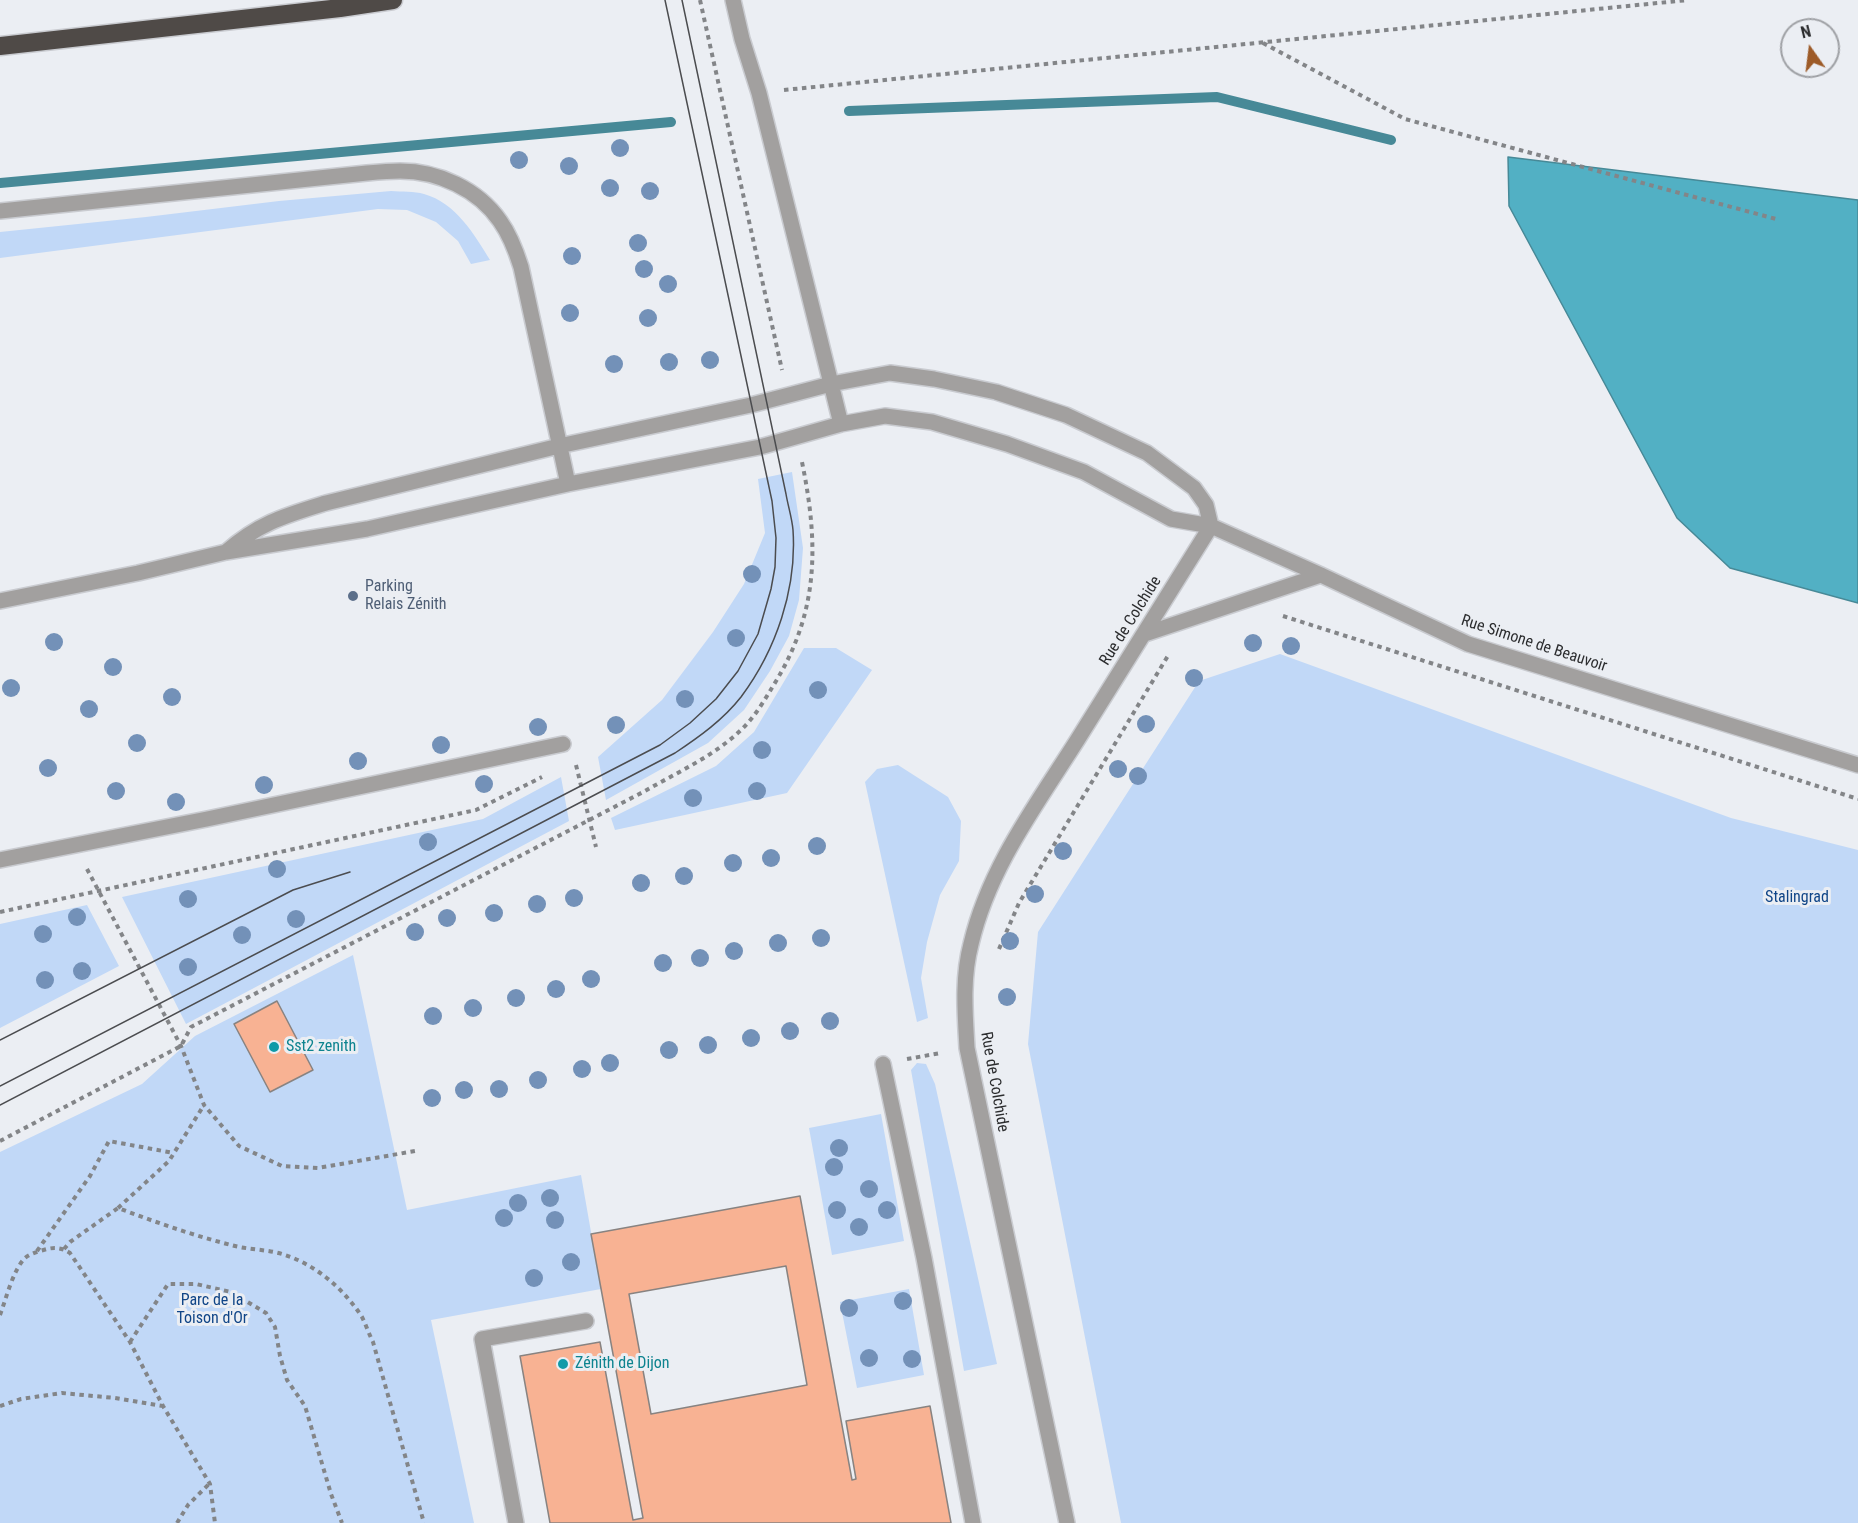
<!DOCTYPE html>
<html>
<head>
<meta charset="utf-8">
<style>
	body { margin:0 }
	#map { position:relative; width:1858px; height:1523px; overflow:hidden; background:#ebeef3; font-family:"Roboto Condensed",sans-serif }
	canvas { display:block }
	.north { position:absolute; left:1780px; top:18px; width:60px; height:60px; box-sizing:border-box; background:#ebeef3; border:2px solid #9fa1a5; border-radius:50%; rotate:346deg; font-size:16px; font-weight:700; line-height:24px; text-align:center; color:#2c2d2f }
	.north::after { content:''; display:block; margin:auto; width:21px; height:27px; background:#9d5b28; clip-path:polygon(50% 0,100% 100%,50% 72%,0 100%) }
</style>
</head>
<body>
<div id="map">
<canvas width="1858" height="1523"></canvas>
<div class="north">N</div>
</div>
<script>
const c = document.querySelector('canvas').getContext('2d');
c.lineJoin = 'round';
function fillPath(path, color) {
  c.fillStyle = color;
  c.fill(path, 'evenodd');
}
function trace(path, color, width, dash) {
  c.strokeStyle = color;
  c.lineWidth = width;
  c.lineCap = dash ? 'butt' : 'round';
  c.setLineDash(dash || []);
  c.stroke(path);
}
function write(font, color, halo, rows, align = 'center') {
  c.font = font + ' "Roboto Condensed",sans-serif';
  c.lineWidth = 6;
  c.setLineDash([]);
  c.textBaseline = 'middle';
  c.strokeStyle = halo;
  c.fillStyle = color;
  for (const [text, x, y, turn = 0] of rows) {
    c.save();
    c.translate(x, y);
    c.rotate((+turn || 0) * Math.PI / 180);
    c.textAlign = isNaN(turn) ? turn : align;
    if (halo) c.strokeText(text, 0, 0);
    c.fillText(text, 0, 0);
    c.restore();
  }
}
fillPath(new Path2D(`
	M391,191C402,192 414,191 424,194C456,203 474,234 490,260L471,264L458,241L436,222L407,210L378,209L0,258V232L146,217L279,201Z
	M792,472L803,548L799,600L789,636L770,671L744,710L708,743L606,800L598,757L662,700L713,632L744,584L765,533L758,479Z
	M804,648H836L872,670L787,793L615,830L611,818L716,766L754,732Z
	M1280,654L1731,818L1858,850V1523H1121L1028,1044L1038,932L1199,681Z
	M898,765L948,797L961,821L959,861L940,895L927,942L921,978L928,1018L917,1022L865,782L877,769Z
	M561,777L569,821L186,1024L122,897L483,819Z
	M87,905L119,966L0,1028V924Z
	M353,955L407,1210L581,1175L601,1289L431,1320L474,1523H0V1152L142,1084L195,1036Z
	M917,1063L926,1064L935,1084L997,1364L964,1371L911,1070Z
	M881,1114L904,1241L832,1255L809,1128Z
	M909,1289L924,1375L857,1388L840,1302Z`), '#c1d8f7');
const water = new Path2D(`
	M1508,157L1858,200V603L1730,568L1677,518L1509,206Z`);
fillPath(water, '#52b0c4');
trace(water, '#478997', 1.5);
trace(new Path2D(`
	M849,111L1217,97L1391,140
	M0,183L671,122`), '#478997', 10);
const building = new Path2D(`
	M277,1001L313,1070L270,1092L234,1024Z
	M800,1196L852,1480L856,1479L846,1421L930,1406L951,1523H550L520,1356L600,1342L633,1520L643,1518L591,1234ZM786,1266L807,1385L651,1414L629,1294Z`);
fillPath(building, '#f8b293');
trace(building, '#888381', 1.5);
const minor = new Path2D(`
	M733,0L742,39L759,93L841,424
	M0,211L367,173C378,172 389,171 400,171C438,171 478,189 500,221C510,235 516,251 521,267L568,484L760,447L841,424L885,416L932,422L1007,444L1084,472L1171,519L1211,526L1321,575L1468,644L1858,765
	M226,552C259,523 284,516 326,503L559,446L751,405L831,384L890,373L934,379L996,392L1066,415L1147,453L1194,488L1206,505L1211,526
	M0,601L138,573L226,552L367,529L568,484
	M1145,634L1321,575
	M0,860L207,819L563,744
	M883,1064L924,1258L973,1523
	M516,1523L482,1339L586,1321
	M1067,1523L967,1048C965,1013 962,978 971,944C989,867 1037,804 1078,739C1123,668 1167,597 1211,526`);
const highway = new Path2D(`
	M0,46L340,8L393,0`);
trace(minor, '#c9cbd0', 18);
trace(highway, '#c9cbd0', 21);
trace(new Path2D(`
	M700,0L782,370
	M1263,43L1405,119L1776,219
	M784,90L1688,0
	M1283,616L1858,799
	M576,765L596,847
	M87,869L181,1046L204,1105L239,1146L282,1166L318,1168L415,1151
	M0,912L476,810L542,777
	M999,949L1019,903L1169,654
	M907,1059L941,1053
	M0,1141L181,1046L191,1027L645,791C678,772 714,756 741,730C754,718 764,701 773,686C819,613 819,545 802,462
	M118,1208L169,1161L204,1105
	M64,1249L70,1242L118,1208C155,1222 192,1235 231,1245C248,1250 268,1249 285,1255C316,1265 344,1289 362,1317C366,1325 369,1334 373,1342L424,1523
	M37,1251L90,1176L109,1141L174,1153
	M0,1315C6,1299 13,1270 25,1258C31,1253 40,1251 47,1249C56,1247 62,1248 70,1253L130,1342L163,1406L210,1484L215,1523
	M130,1342L168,1284H196L231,1292L266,1313L275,1327L280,1356L287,1380L305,1406L331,1494L342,1523
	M0,1406L21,1399L62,1393L115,1398L163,1406
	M177,1523L188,1505L209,1484`), '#838588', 4, [4.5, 4.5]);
trace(minor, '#a2a09f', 15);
trace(highway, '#4f4a47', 18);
trace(new Path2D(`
	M0,1040L293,890L350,872
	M0,1086L660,745L690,723L716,699L738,671L758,634L771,589L775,567L776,538L772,501L665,0
	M0,1105L675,753C699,737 723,720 741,697C776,650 797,589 793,530C792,518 788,506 786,494L682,0`), '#4b4c4f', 1.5);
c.fillStyle = '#7391b8';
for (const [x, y] of [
	[620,148],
	[519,160],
	[569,166],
	[610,188],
	[650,191],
	[638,243],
	[572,256],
	[644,269],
	[668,284],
	[570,313],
	[648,318],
	[710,360],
	[669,362],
	[614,364],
	[752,574],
	[736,638],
	[54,642],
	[1253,643],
	[1291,646],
	[113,667],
	[1194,678],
	[11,688],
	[818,690],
	[172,697],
	[685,699],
	[89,709],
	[1146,724],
	[616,725],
	[538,727],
	[137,743],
	[441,745],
	[762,750],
	[358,761],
	[48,768],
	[1118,769],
	[1138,776],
	[484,784],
	[264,785],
	[116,791],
	[757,791],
	[693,798],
	[176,802],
	[428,842],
	[817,846],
	[1063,851],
	[771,858],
	[733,863],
	[277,869],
	[684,876],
	[641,883],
	[1035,894],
	[574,898],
	[188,899],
	[537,904],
	[494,913],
	[77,917],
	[447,918],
	[296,919],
	[415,932],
	[43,934],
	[242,935],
	[821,938],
	[1010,941],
	[778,943],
	[734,951],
	[700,958],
	[663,963],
	[188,967],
	[82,971],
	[591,979],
	[45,980],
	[556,989],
	[1007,997],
	[516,998],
	[473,1008],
	[433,1016],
	[830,1021],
	[790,1031],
	[751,1038],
	[708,1045],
	[669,1050],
	[610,1063],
	[582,1069],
	[538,1080],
	[499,1089],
	[464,1090],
	[432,1098],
	[839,1148],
	[834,1167],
	[869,1189],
	[550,1198],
	[518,1203],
	[837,1210],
	[887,1210],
	[504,1218],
	[555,1220],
	[859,1227],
	[571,1262],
	[534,1278],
	[903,1301],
	[849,1308],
	[869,1358],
	[912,1359]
]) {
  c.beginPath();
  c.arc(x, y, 9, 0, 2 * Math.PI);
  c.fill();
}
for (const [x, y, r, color] of [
	[353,596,6,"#5c6f8a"],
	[274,1047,6,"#0f9aa8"],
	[563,1364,6,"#0f9aa8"]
]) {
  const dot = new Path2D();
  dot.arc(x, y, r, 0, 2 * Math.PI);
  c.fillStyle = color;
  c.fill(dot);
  trace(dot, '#ebeef3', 2);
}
write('16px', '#4e5e75', '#ebeef3', [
	["Parking",365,587],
	["Relais Zénith",365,605]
], 'left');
write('16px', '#2c2d2f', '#ebeef3', [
	["Rue de Colchide",1131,621,-58],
	["Rue Simone de Beauvoir",1534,644,18],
	["Rue de Colchide",994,1082,80]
]);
write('16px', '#104587', '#ebeef3', [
	["Stalingrad",1797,898],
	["Parc de la",212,1301],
	["Toison d'Or",212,1319]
]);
write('16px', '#0d838f', '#ebeef3', [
	["Sst2 zenith",286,1047],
	["Zénith de Dijon",575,1364]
], 'left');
</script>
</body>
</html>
